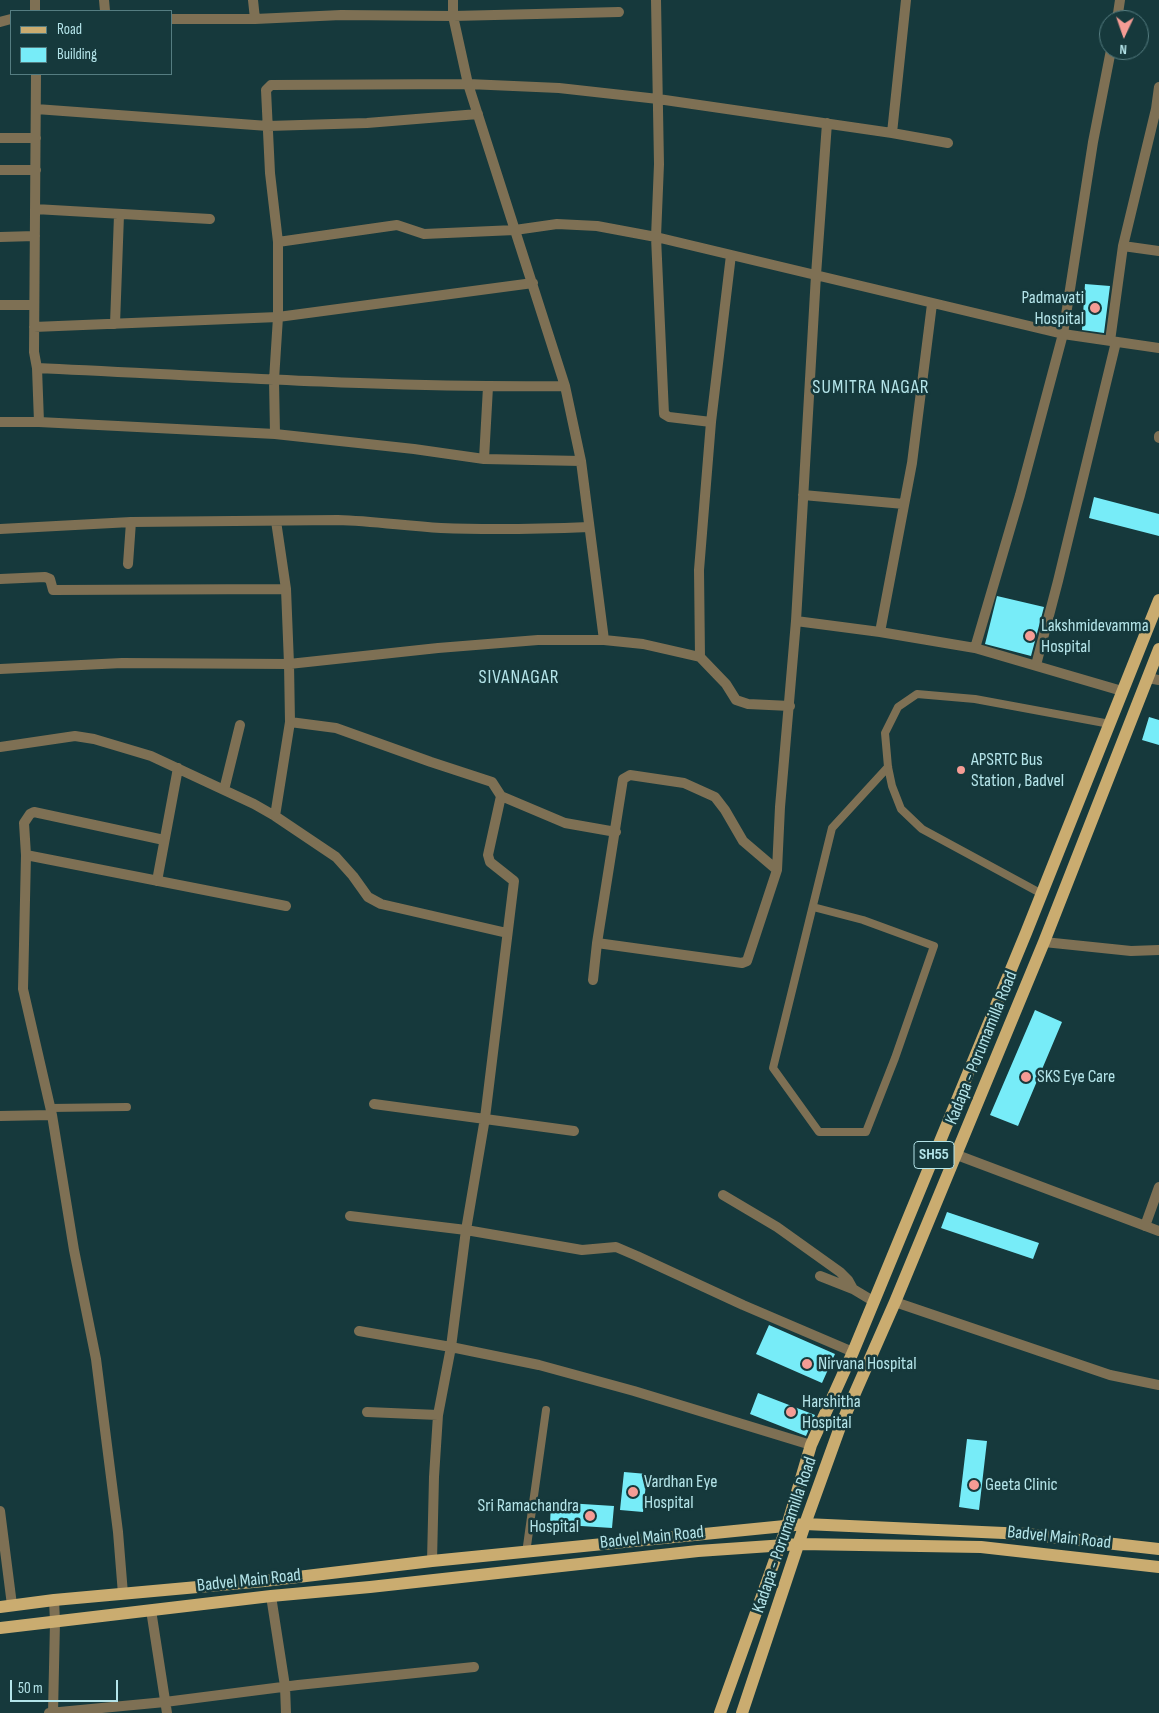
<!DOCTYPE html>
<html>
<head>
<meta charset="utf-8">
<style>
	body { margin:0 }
	#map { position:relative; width:1159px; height:1713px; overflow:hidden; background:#16393c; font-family:"Sofia Sans Condensed",sans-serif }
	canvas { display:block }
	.legend { position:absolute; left:10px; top:10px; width:162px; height:65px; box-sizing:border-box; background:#16393c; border:1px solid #557d81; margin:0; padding:6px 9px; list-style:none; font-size:15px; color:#b4e4e9 }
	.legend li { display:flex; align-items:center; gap:10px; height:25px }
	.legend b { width:25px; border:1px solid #557d81 }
	.north { position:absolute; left:1099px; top:10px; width:50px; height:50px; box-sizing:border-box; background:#16393c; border:1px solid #557d81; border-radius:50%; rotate:183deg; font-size:14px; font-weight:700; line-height:20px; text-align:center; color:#b4e4e9 }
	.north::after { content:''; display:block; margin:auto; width:18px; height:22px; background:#f59c95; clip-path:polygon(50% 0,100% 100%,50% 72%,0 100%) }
	.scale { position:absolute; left:10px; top:1680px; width:108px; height:22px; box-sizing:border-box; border:2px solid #b4e4e9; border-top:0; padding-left:6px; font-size:15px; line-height:18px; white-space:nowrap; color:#b4e4e9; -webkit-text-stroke:4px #16393c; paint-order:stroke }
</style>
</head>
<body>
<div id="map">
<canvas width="1159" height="1713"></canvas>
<ul class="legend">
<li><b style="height:6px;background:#caac70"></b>Road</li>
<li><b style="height:14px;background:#77ecf8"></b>Building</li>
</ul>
<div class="north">N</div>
<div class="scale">50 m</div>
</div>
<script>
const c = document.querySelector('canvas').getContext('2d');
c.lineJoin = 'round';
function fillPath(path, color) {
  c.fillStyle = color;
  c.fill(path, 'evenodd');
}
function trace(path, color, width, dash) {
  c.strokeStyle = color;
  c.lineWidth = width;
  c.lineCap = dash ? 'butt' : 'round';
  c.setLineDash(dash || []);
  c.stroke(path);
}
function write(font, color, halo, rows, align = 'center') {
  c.font = font + ' "Sofia Sans Condensed",sans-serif';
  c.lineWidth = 5;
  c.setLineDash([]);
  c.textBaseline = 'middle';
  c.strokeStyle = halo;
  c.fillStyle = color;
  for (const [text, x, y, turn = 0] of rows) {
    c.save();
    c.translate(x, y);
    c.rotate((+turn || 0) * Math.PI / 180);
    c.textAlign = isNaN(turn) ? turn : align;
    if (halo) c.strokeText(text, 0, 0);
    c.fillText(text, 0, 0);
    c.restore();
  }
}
fillPath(new Path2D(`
	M1085,284L1110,286L1104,333L1082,330Z
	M1094,497L1159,514V536L1089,518Z
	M997,596L1044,607L1031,656L985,644Z
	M1149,717L1159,720V745L1142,740Z
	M1035,1010L1062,1022L1018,1126L990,1115Z
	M947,1212L1039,1243L1033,1259L941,1228Z
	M769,1325L835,1354L822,1383L756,1354Z
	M758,1393L815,1415L806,1436L750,1414Z
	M967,1439L987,1441L979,1510L959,1507Z
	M624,1472L647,1474L643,1512L620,1510Z
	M551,1502L614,1506L612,1528L550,1524Z`), '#77ecf8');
trace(new Path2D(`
	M1042,894L922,829L901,809L892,786L888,767L885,733L898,707L917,694L975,699L1110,724
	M813,907L863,920L934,946L895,1058L866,1132H819L773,1068L832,828L888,767
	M50,1108L127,1107
	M526,1553L546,1410`), '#7e7054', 8);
trace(new Path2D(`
	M35,0V11
	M104,0L105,11
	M253,0L255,19
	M453,0V16L468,84L565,386L581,461L604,640
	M656,0L659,164L656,237L664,414L669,417L711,422
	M171,19H255L341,15L453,16L619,12
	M1117,20L1120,0
	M0,22L11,19
	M36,74L34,352L37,368C213,376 389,388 565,386
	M36,109L268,126L367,123L478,114
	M892,133L906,0
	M0,138H36
	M0,170H36
	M35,209L210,219
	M0,237L35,236
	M278,242L397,225L424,234L515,230L557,224L597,226L656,237L1063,334L1159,348
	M1123,246L1159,251
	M0,305H34
	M115,324L119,215
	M34,327L278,317L533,283
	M1110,341L1123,246L1156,109L1159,87
	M37,368L39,422
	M0,422H39L275,434L414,449L484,459L581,461
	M275,434L274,380L278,317V242L270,173L266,90L271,85L468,84L559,88L658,99L892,133L948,143
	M1159,438V436
	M484,459L488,387
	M803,495L904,504
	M0,529L131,522L338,520C373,521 406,526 441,528C490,530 540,529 589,527
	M128,564L131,522
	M0,579L45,577L50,579L53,590L286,589
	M796,621L880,632L975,648L1122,691
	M880,632L912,463L932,304
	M975,648L1020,495L1063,334L1093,142L1111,50
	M700,657L699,570L711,422L731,255
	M1036,665L1058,581L1116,342
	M0,669L122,663L289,664L438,648L538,640H604L643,644L700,657L726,684L736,700L748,704L790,706
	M1148,678L1159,680
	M290,722L336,728L431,762L492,782L501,796L565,823L616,832
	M0,747L75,736L94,739L151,756L254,804L275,816L336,857L353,876L368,897L381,904L507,933
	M224,790L240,725
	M275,816L290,722L289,664L286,589L276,521
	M26,855L286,906
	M157,881L178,768
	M1044,942L1131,951L1159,950
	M597,943L742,963L747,961L777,870L780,807L796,621L816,275L827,123
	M593,980L597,943L623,779L630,775L684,783L715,797L725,810L743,841L777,870
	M374,1104L574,1131
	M0,1116L52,1115
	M957,1155L1159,1231
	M723,1195L777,1227L840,1272L848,1280L853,1289
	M350,1216L466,1230L582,1250L616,1247L637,1256L743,1305L853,1352
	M1145,1226L1159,1187
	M820,1276L853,1289L873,1301
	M895,1302L1110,1375L1159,1385
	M359,1331L451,1347L539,1365L634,1391L811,1445
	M367,1412L438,1415
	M0,1511L12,1605
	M432,1561L434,1477L438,1415L451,1347L466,1230L485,1118L514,881L490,862L488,855L501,796
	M123,1594L118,1532L96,1359L74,1250L52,1115L23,989L26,855L24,823L30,814L34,812L164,840
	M271,1596L285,1686L286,1713
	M151,1610L167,1713
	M49,1713L165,1702L298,1685L474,1667
	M53,1713L55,1622L54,1600`), '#7e7054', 10);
trace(new Path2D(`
	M0,1607L54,1600L264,1581L432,1561L805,1524L1026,1534L1159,1549
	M0,1628L271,1596L370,1587L698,1551L800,1544L981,1547L1159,1567
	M720,1713L787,1526L811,1445L853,1352L1026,933L1159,600
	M742,1713L805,1524L840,1427L895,1302L1044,942L1159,649`), '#caac70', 12);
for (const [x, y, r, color] of [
	[1095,308,6,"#f59c95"],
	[1030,636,6,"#f59c95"],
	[961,770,5,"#f59c95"],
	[1026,1077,6,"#f59c95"],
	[807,1364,6,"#f59c95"],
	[791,1412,6,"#f59c95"],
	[974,1485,6,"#f59c95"],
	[633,1492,6,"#f59c95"],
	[590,1516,6,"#f59c95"]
]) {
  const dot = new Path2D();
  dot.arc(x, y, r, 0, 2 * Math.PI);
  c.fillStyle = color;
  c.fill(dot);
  trace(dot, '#16393c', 2);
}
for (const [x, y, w] of [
	[934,1155,40]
]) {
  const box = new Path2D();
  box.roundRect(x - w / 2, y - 13.5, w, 27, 4);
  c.fillStyle = '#16393c';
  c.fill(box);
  trace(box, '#b4e4e9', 1);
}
write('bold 16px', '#b4e4e9', null, [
	["SH55",934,1155]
]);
write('18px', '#b4e4e9', '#16393c', [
	["Padmavati",1084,298,"right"],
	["Hospital",1084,319,"right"],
	["Lakshmidevamma",1041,626],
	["Hospital",1041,647],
	["APSRTC Bus",971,760],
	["Station , Badvel",971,781],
	["SKS Eye Care",1037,1077],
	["Nirvana Hospital",818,1364],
	["Harshitha",802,1402],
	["Hospital",802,1423],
	["Vardhan Eye",644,1482],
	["Hospital",644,1503],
	["Geeta Clinic",985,1485],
	["Sri Ramachandra",579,1506,"right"],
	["Hospital",579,1527,"right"]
], 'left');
write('18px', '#b4e4e9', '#16393c', [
	["Kadapa - Porumamilla Road",982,1048,-68],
	["Kadapa - Porumamilla Road",785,1535,-71],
	["Badvel Main Road",652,1538,-6],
	["Badvel Main Road",1059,1538,6],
	["Badvel Main Road",249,1581,-6]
]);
c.letterSpacing = '1px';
write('19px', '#b4e4e9', '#16393c', [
	["SUMITRA NAGAR",871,388],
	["SIVANAGAR",519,678]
]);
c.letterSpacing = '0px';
</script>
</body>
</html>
